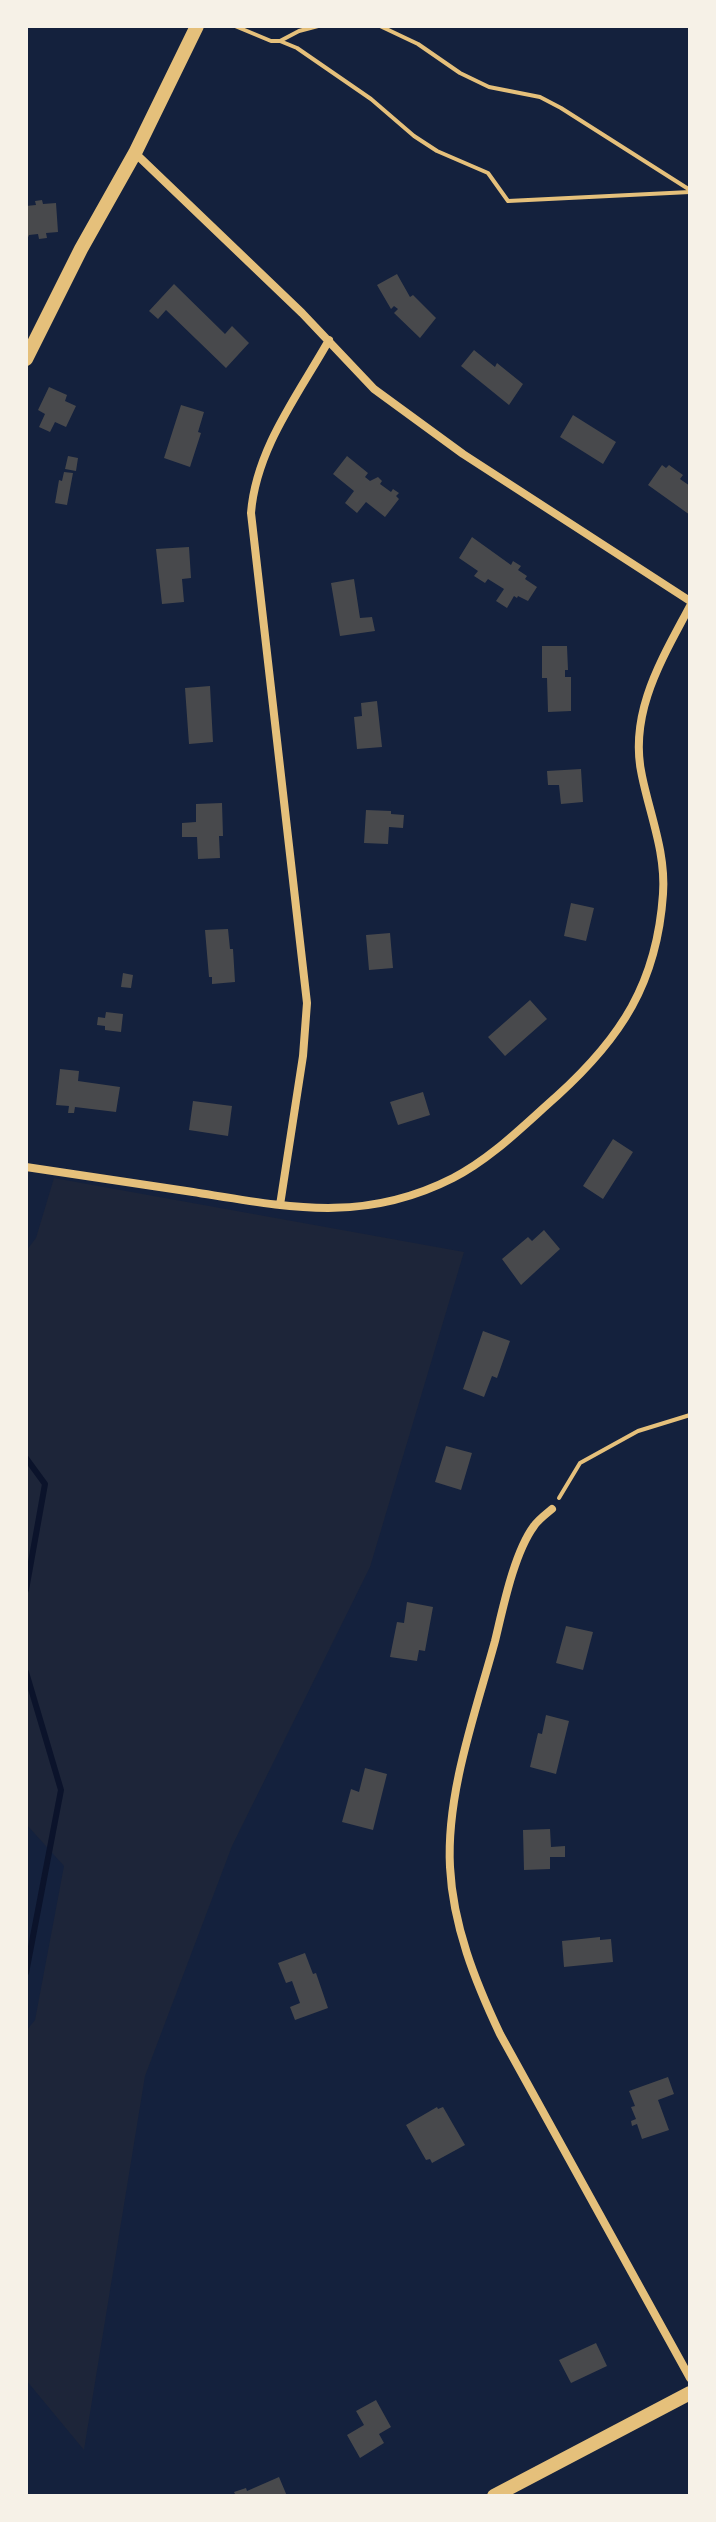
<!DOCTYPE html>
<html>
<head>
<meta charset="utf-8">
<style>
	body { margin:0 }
	#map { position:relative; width:716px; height:2522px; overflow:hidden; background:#14213d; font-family:"Titillium Web",sans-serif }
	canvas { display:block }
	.frame { position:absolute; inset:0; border:28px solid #f6f1e7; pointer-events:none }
</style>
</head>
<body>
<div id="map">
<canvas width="716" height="2522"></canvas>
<div class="frame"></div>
</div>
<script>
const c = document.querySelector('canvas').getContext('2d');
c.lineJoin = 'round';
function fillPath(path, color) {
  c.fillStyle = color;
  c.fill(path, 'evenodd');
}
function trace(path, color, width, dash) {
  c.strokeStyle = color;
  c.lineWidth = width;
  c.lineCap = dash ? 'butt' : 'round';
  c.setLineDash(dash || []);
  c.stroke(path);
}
fillPath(new Path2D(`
	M54,1178L464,1252L370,1567L232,1846L145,2076L84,2450L26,2380V2031L35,2020L64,1866L26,1824V1251L36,1238Z`), '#1d2539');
trace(new Path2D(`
	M26,1458L45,1484L26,1590
	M26,1672L61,1790L26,1973`), '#0b132b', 6);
fillPath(new Path2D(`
	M42,200L43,204L56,203L58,232L46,233L47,238L39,239L38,234L29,235L26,242V206L36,205L35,201Z
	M397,274L410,297L413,295L436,318L420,338L394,313L398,309L394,306L391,309L377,285Z
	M174,284L225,334L232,326L249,343L226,368L166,310L158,319L149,311Z
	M474,350L495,367L497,363L523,384L509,405L461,366Z
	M49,387L67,395L65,401L76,406L66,427L55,422L50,432L39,427L45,414L38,410Z
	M181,405L204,412L198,432L201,433L190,467L164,458Z
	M573,415L616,442L603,464L560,437Z
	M68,456L78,458L76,471L65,469Z
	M347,456L368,473L365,477L370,481L378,477L382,481L380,484L391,492L393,489L399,493L396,496L399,499L385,517L366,502L357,513L345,503L354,491L333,474Z
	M662,465L666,468L669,465L683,475L680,479L690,486V515L648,485Z
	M64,472L73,473L67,505L55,503L59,480L62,481Z
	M472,537L511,565L513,561L521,566L518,570L527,576L525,579L537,587L528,601L518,596L517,598L514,596L507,608L496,601L504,589L488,579L485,583L474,576L478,571L459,558Z
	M189,547L191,578L182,579L184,602L162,604L156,549Z
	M354,579L360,618L372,617L375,631L340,636L331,583Z
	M542,646H567L568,670H565V677H571V711L548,712L547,678H542Z
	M210,686L213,742L189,744L185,688Z
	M377,701L382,747L357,749L354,717L362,716L361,703Z
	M581,769L583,802L561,804L559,785H548L547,771Z
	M222,803L223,836H219L220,858L198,859L197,837H182V823L196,822V804Z
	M366,810L391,811V814L404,815L403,828L389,827L388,844L364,843Z
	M571,903L594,908L586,941L564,936Z
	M228,929L230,949H233L235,982L212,984V977H209L205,930Z
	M390,933L393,968L369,970L366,935Z
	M123,973L133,975L131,988L121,987Z
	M530,1000L547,1019L505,1056L488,1037Z
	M106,1012L123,1014L121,1032L105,1030V1026L97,1025L98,1017L105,1018Z
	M60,1069L79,1071L78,1081L120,1087L116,1112L75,1107L74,1113H68L69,1106L56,1105Z
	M423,1092L430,1115L398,1125L390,1102Z
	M193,1101L232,1106L228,1136L189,1130Z
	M613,1139L633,1152L603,1199L583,1186Z
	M544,1230L560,1249L521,1285L502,1259L528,1237L532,1241Z
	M483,1331L510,1341L497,1378L492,1376L484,1397L463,1389Z
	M446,1446L472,1453L461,1490L435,1482Z
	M407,1602L433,1607L425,1651L419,1650L417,1661L390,1657L397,1622L404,1623Z
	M566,1626L593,1632L583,1670L556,1663Z
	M546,1715L569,1721L556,1774L530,1767L538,1733L542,1734Z
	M365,1768L387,1774L373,1830L342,1822L351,1789L359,1792Z
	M550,1829L551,1847L565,1846V1857H550V1869L524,1870L523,1830Z
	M600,1937V1940L611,1939L613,1962L564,1967L562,1941Z
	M305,1953L313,1974L316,1973L328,2008L295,2020L290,2007L300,2003L292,1981L286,1983L278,1963Z
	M668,2077L674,2094L658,2100L669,2130L642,2139L637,2124L632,2126L631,2121L636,2119L631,2107L635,2106L629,2091Z
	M437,2107L438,2109L443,2107L465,2145L432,2163L430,2159L426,2160L406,2125Z
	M596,2343L607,2366L571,2383L559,2360Z
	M376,2400L391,2427L379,2434L384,2443L360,2458L347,2435L364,2425L356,2411Z
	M279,2477L287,2496H236L234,2492L246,2488L247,2491Z`), '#48494c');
trace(new Path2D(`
	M235,26L271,41H280L299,31L318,26
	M380,26L418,44L460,73L489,87L540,97L561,108L690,190
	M280,41L297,48L371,99L414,136L437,151L488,173L508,201L690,192
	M559,1498L580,1463L638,1431L690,1415`), '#e5c07b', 4);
trace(new Path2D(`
	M135,153L302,313L374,389L463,454L690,601
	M26,1167C82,1175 137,1184 193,1192C288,1207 363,1224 453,1178C492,1158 524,1125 557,1096C621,1038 657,983 663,894C666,853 650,815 642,776C628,713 662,659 690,606
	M280,1205L303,1056L307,1003L251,513C256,449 298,395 329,340
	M552,1509C546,1514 538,1520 534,1526C514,1553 503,1608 495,1641C476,1711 446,1793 450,1867C453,1926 475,1981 500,2034L690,2378`), '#e5c07b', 8);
trace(new Path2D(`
	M26,359L81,249L135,153L197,26
	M494,2496L690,2393`), '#e5c07b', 14);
</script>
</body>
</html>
